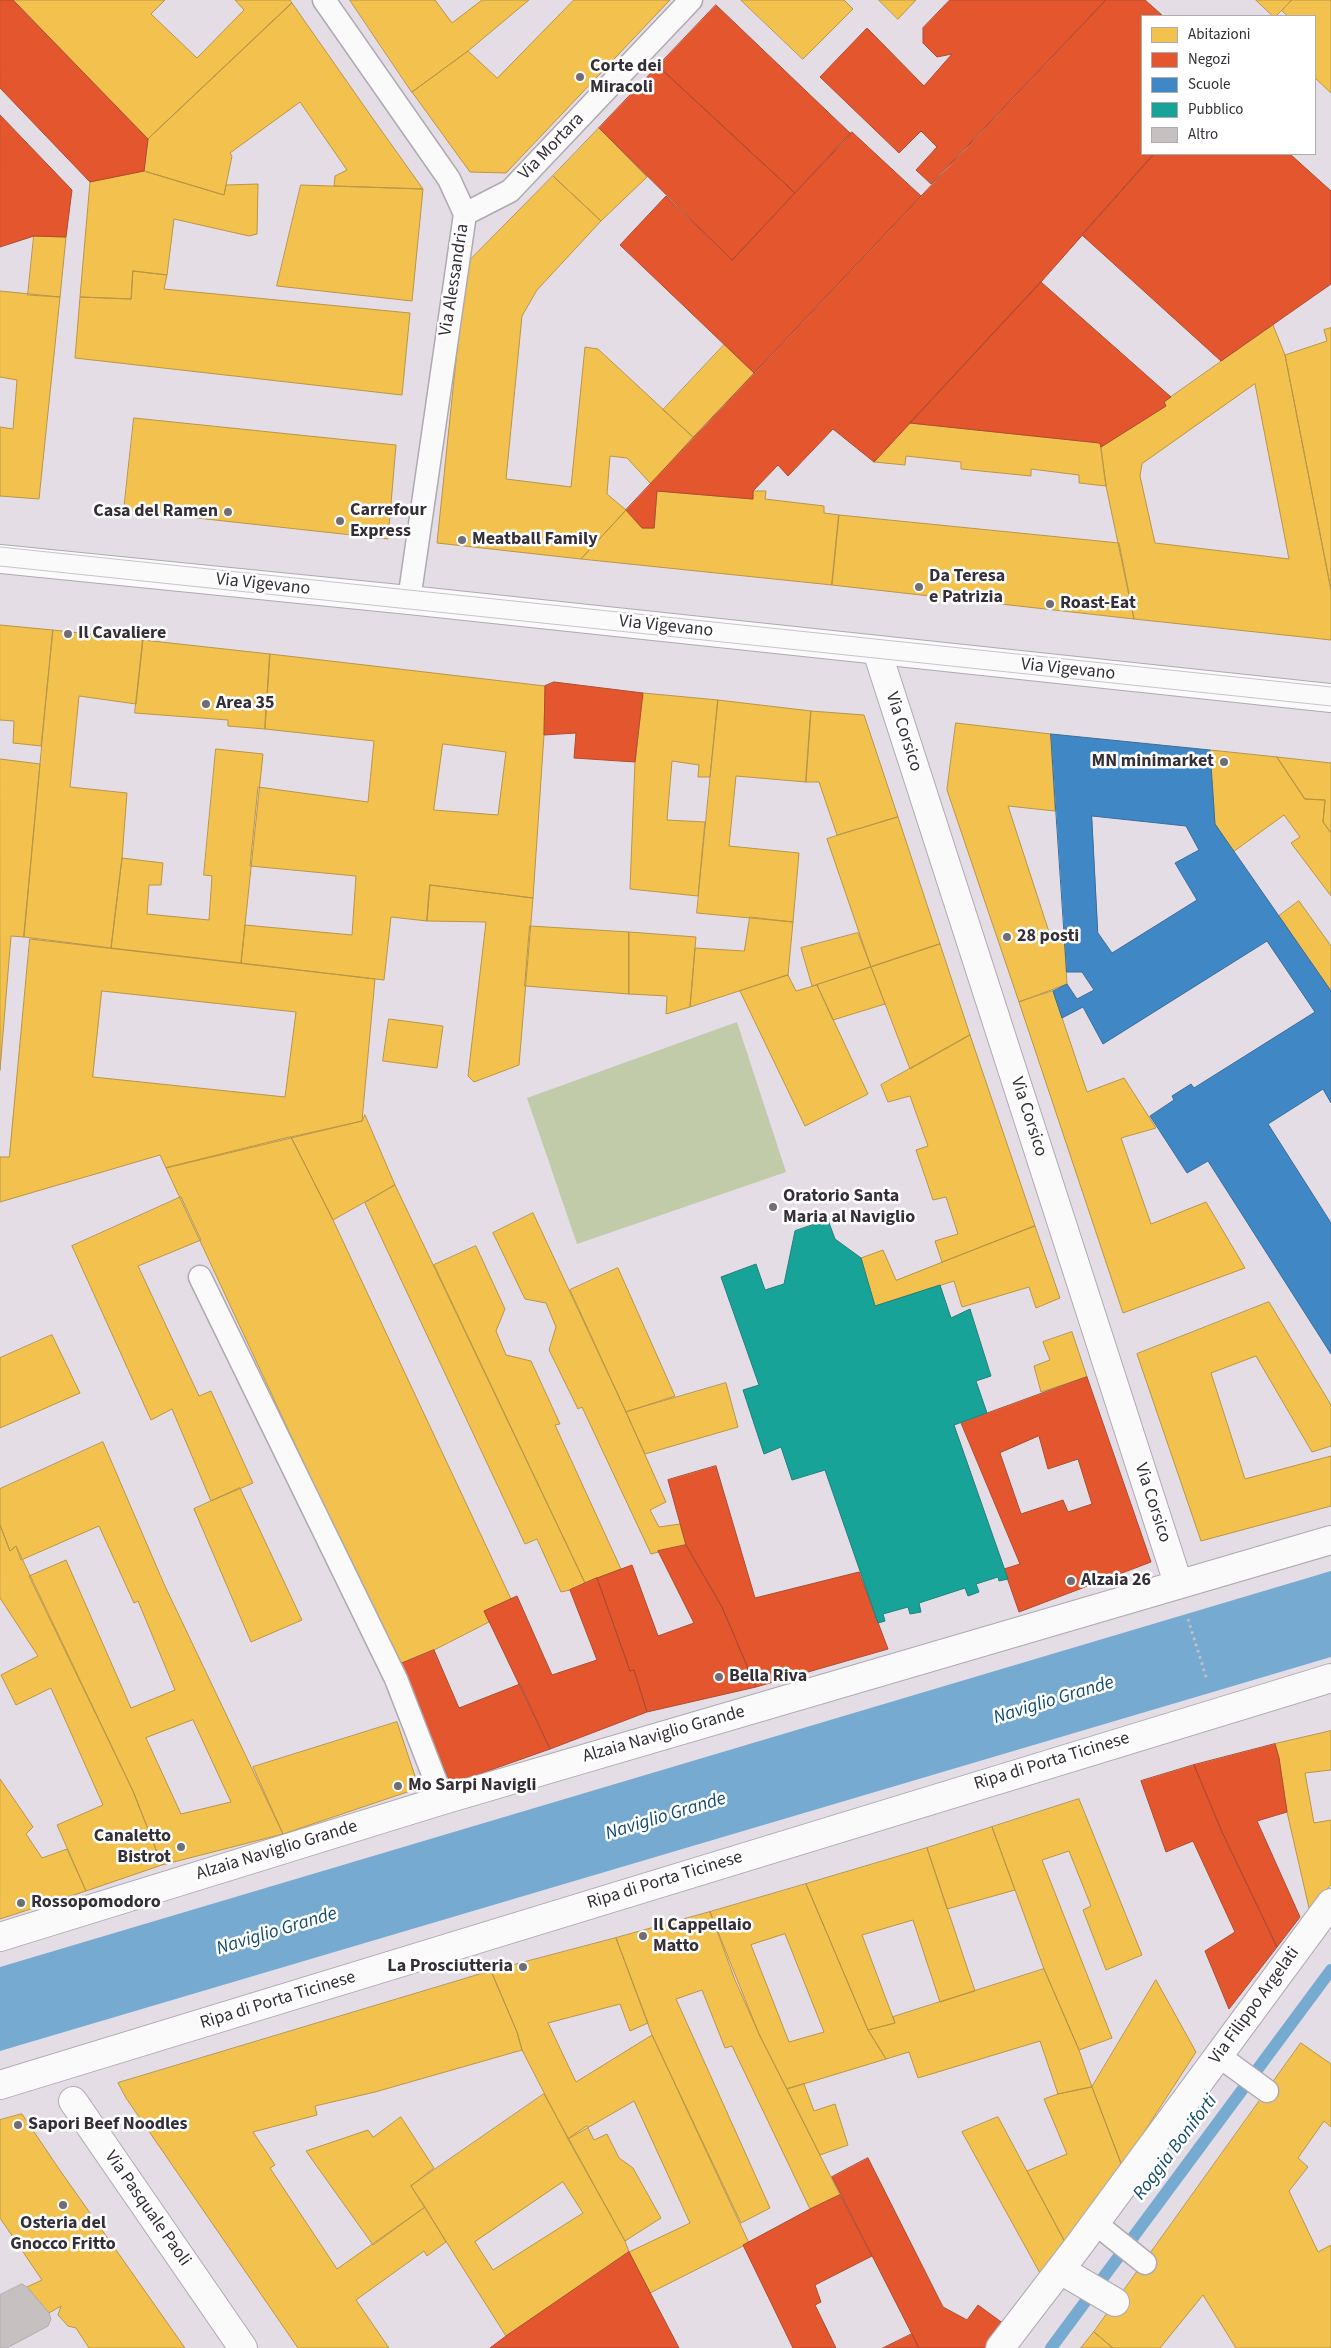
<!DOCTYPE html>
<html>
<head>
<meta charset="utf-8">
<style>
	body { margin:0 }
	#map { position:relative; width:1331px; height:2348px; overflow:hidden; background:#e4dde6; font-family:"Source Sans 3",sans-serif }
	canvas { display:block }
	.legend { position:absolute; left:1141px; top:15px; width:175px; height:140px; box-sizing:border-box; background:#fff; border:1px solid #aeacaf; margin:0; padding:6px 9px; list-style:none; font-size:15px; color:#342f36 }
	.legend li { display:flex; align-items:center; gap:10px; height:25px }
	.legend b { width:25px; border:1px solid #aeacaf }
</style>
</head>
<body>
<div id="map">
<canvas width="1331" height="2348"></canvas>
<ul class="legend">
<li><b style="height:14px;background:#f2c14e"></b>Abitazioni</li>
<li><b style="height:14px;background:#e4572e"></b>Negozi</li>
<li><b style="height:14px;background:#3f88c5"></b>Scuole</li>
<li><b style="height:14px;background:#17a398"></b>Pubblico</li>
<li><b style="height:14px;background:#c7c0c1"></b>Altro</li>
</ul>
</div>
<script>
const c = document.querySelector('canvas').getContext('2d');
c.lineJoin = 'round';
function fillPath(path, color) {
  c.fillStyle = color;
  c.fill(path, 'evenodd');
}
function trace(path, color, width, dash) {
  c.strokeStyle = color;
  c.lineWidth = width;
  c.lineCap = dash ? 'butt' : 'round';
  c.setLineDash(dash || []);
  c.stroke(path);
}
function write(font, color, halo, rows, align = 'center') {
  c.font = font + ' "Source Sans 3",sans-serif';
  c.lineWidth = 5;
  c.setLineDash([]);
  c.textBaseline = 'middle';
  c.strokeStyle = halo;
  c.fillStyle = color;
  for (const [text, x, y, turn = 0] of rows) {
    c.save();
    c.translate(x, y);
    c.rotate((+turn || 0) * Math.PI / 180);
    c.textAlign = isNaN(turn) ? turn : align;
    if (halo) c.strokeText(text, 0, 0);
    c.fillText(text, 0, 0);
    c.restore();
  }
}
fillPath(new Path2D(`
	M737,1022L786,1172L577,1244L527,1098Z`), '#c1caa9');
fillPath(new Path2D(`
	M1331,1571V1657L0,2051V1967Z`), '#76aad0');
const homes = new Path2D(`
	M13,0H165L151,14L197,58L244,10L235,0H290L292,3L148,139Z
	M350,0H435L452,23L482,0H529L468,51L412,92Z
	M574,0H670L506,173L470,172L412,92L468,51L497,78Z
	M741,0H844L853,9L803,59Z
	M879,0H916L898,19Z
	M1256,0H1292L1276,16H1273Z
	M1292,0H1331V93L1315,78V16H1288L1282,11Z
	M292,3L371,116L423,189L334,186L335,176L347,170L300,102L230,153L232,156L224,195L144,171L148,139Z
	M599,128L647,177L601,221L553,176Z
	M144,171L224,195L226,185L258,184L257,234L249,236L174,219L167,275L133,271L131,299L80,297L90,182Z
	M553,176L601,221L537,290L522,316L506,479L571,487L585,347L598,349L693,437L651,484L627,458L610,456L607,494L626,510L581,559L437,543L466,264Z
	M301,185L423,189L412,301L277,286Z
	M34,236L66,237L60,297L28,295Z
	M133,271L167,275L164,289L410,313L402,395L75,358L80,297L131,299Z
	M0,291L60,297L39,499L0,496V427L13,429L17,380L0,377Z
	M1273,325L1285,355L1331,590V640L1134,619L1106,486L1101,447L1166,406L1164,402ZM1255,384L1289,559L1155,543L1140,476L1142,464Z
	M1331,328V590L1285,355L1327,341L1324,330Z
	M725,344L754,373L693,437L663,410Z
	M134,418L396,445L388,539L124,510Z
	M910,423L1100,443L1106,486L1079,483V475L1031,469V476L961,469V462L906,456L905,465L874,462Z
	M657,491L753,499V491H766L765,499L824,506V513L839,515L832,585L581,559L626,510L642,528H654Z
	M839,515L1119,543L1134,619L832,585Z
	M0,625L53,630L41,746L13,743L14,721L0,720Z
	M53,630L143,640L136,704L79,696L70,787L127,793L122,858L111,948L24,937Z
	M143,640L270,654L265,729L228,726V720L135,713Z
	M270,654L545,686L544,735L533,898L430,885L427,921L391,917L384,980L241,963L245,925L352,935L356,876L250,866L258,787L368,802L374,741L265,729ZM443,744L506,752L498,815L434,810Z
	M643,693L718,700L710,777H698L699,765L672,761L667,820L705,822L698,896L630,889L635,762Z
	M718,700L811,711L806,782L736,776L729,846L799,853L793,922L697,913Z
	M811,711L864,715L898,817L837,835L819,782H806Z
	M956,723L1051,734L1055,811L1008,806L1050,935L1064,933L1067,984L1019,1002L947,790Z
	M216,749L263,754L241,963L111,948L122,858L163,863L161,885H149L147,914L209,920L212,876L204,875Z
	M1210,750L1277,757L1305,799L1325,800L1323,822L1331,833V896L1291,843L1300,837L1284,815L1233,852L1215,824Z
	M1277,757L1331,763V833L1323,822L1325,800L1305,799Z
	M0,759L40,764L24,937L11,936L0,1070Z
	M898,817L940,944L871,967L827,839Z
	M430,885L533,898L519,1065L474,1082L468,1076L486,922L427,921Z
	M1299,901L1331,946V991L1279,916Z
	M750,917L793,922L788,975L690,1007L695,948L744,951Z
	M530,926L629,932V994L525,986Z
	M629,932L696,937L690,1007L666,1014L667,996L629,994Z
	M858,933L871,967L812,986L801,948Z
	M30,939L375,979L362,1121L166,1168L160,1155L0,1202V1157H9ZM102,991L296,1012L285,1097L93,1077Z
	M940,944L970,1035L910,1069L871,967Z
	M871,967L885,1004L833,1020L817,985Z
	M788,975L796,991L817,985L868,1094L805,1126L740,991Z
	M1053,991L1087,1092L1124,1078L1156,1128L1121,1138L1151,1224L1206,1202L1245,1268L1123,1313L1019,1002Z
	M389,1019L443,1026L437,1068L383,1061Z
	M970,1035L1035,1226L942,1262L935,1241L958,1234L946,1197L933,1200L916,1150L928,1146L910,1096L888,1102L881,1085Z
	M365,1115L395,1185L333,1220L291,1137L362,1121Z
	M291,1137L333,1220L511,1599L484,1611L489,1622L434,1650L398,1665L166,1168Z
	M395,1185L585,1583L570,1590L561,1592L537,1539L525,1544L365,1203Z
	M181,1197L201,1240L138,1266L199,1396L211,1391L253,1483L211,1501L172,1409L151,1420L72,1246Z
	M533,1213L626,1412L666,1502L650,1510L659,1527L680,1524L686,1545L651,1554L582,1407L578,1409L549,1350L556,1327L546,1303L525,1299L493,1233Z
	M1035,1226L1060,1298L1036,1308L1029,1287L962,1307L954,1281L875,1306L861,1258L883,1250L896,1280Z
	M476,1246L505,1309L496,1331L506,1355L531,1361L560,1424L555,1425L621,1569L585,1583L434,1265Z
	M618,1268L675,1396L626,1412L570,1290Z
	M1269,1302L1331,1405V1446L1312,1452L1256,1356L1211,1373L1245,1479L1331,1456V1506L1201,1541L1137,1354Z
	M1072,1332L1087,1377L1041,1392L1034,1366L1050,1360L1043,1342Z
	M52,1335L80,1393L0,1428V1358Z
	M726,1383L738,1427L645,1454L626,1412Z
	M103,1442L164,1584L283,1834L162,1865L133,1791L29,1576L66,1560L131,1708L175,1690L138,1601L134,1603L99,1526L21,1560L16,1546L10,1551L0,1525V1489ZM193,1720L231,1802L181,1814L146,1738Z
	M240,1488L302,1620L251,1642L194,1509Z
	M0,1525L10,1551L16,1546L133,1791L162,1865L86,1891L57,1825L103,1805L51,1688L16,1705L1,1675L38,1656L0,1598Z
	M397,1722L419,1788L283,1834L253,1767Z
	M1331,1731V1770L1305,1773L1314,1823L1331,1820V1885L1309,1908L1287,1812L1279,1758L1275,1744Z
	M0,1779L33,1827L26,1834L42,1858L67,1849L86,1891L0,1919Z
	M1079,1799L1142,1955L1106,1970L1083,1910L1091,1906L1069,1851L1042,1860L1112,2038L1079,2050L1044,1969L992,1827Z
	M992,1827L1015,1890L947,1909L927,1848Z
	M927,1848L975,1991L940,2002L913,1920L862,1935L895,2023L868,2030L806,1884Z
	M806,1884L868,2030L886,2059L787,2089L759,2034L735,1980L710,1912ZM785,1934L824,2032L789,2042L751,1945Z
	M710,1912L759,2034L840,2195L810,2209L732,2046L725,2048L702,1990L676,1999L770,2208L741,2223L652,2035L616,1938Z
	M616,1938L648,2023L630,2031L620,2004L548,2023L576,2082L652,2035L749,2243L650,2293L629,2252L690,2223L634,2101L568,2139L522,2050L517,2032L491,1971Z
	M1044,1969L1079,2050L1092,2087L1058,2094L1040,2041L918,2078L909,2052L886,2059L868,2030L895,2023L893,2017Z
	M491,1971L517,2032L522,2050L375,2092L315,2106L317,2115L253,2132L275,2165L270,2168L337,2269L425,2207L446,2242L427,2256L424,2251L356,2300L389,2348H298L126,2098L118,2083Z
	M1156,1980L1196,2052L1122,2166L1092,2087Z
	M1301,2043L1331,2064V2127L1324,2121L1298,2158L1308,2167L1289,2191L1318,2252L1331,2245V2348H1236L1203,2295L1160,2348H1113L1094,2332Z
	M804,2084L814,2111L835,2104L848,2145L820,2155L787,2089Z
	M1092,2087L1122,2166L1108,2182L1066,2244L1027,2171L1067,2154L1044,2099L1058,2094Z
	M544,2094L625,2241L629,2252L506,2336L411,2186ZM563,2182L583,2213L493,2270L475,2242Z
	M22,2114L59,2169L185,2348H89L76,2328L68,2326L58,2315L61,2306L49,2313L27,2287L42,2280L0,2218V2120Z
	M401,2117L434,2168L411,2186L425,2207L373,2245L306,2151L368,2130L373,2137Z
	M998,2117L1066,2244L1041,2275L962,2132Z
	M587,2126L594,2140L607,2134L619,2158L633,2168L661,2218L625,2241L568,2139Z
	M1094,2332L1113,2348H1081Z`);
fillPath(homes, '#f2c14e');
trace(homes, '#b99547', 1);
const shops = new Path2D(`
	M0,0H13L148,139L144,171L90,182L0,88Z
	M950,0H1106L931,184L916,170L937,147L921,131L899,153L820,77L867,28L924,86L952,54L937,57L923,43V28Z
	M1106,0H1145L1163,16H1142V154H1154L1041,282L874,462L833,429L788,476L778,465L753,491V499L657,491L654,528H642L626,510Z
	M716,5L851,134L795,193L658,66Z
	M658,66L795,193L732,260L599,128Z
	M0,115L72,190L66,237L34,236L0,247Z
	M852,132L921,196L754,373L620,245L666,196L732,260Z
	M1154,154H1290L1331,191V284L1221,361L1082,235Z
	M1041,282L1171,397L1164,402L1166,406L1101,447L1100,443L910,423Z
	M554,682L643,693L635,762L574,758L576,733L544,735L545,686Z
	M1087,1377L1151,1562L1019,1612L1004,1569L1020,1564L961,1423ZM1039,1436L1048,1469L1078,1459L1092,1504L1068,1512L1063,1500L1021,1514L1000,1453Z
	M716,1466L755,1598L859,1572L888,1649L756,1687L722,1607L686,1545L668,1480Z
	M686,1545L722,1607L756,1687L647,1712L634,1670L630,1671L597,1578L632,1565L658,1636L694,1623L658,1551Z
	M597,1578L630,1671L634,1670L647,1712L550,1749L484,1611L517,1596L552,1675L597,1660L570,1590Z
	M434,1650L459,1708L520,1684L550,1749L451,1784L398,1665Z
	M1275,1744L1279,1758L1287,1812L1257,1821L1300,1917L1277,1947L1222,1832L1194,1765Z
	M1194,1765L1222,1832L1277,1947L1229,2009L1205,1951L1235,1932L1193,1841L1166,1852L1141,1781Z
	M868,2158L943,2307L967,2320L978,2305L1008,2327L993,2348H919L832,2177Z
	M840,2195L872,2256L815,2285L821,2302L815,2305L836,2348H793L743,2245L810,2209Z
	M629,2252L679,2348H490L506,2336Z
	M912,2334L919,2348H883Z`);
fillPath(shops, '#e4572e');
trace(shops, '#af4b30', 1);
const schools = new Path2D(`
	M1051,734L1210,750L1215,824L1331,991V1103L1323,1089L1268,1124L1331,1223V1354L1208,1161L1187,1173L1150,1116L1174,1100L1172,1096L1191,1084L1194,1088L1315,1012L1267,941L1103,1044L1083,1007L1062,1018L1053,991L1067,984L1077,999L1094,990L1082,972H1067ZM1092,816L1186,826L1199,850L1175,863L1197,900L1112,953L1098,933Z`);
fillPath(schools, '#3f88c5');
trace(schools, '#3c6d9a', 1);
const public = new Path2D(`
	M828,1220L835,1239L861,1258L875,1306L940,1285L951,1318L970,1309L991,1376L976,1381L987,1413L954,1425L1008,1579L999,1581L998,1577L976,1584L979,1592L968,1596L965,1588L919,1603L921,1612L910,1614L908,1607L883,1614L885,1621L878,1623L825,1470L792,1480L781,1447L764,1454L743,1390L759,1385L721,1277L756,1264L765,1290L784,1284L795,1231Z`);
fillPath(public, '#17a398');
trace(public, '#20807b', 1);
trace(new Path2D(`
	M1051,2348L1331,1970`), '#76aad0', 12);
const building = new Path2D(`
	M22,2284L27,2287L49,2313L51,2319L48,2326L7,2348H0V2295Z`);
fillPath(building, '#c7c0c1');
trace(building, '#b3adae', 1);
const service = new Path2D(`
	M324,0L449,179L465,214L409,600
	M465,214L510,191L691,0
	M200,1277L396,1679L443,1800
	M1219,2056L1267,2091
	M1095,2223L1145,2263`);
const pedestrian = new Path2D(`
	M877,651L1178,1583
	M0,1937L443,1800L1331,1540
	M0,2085L1331,1678
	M1069,2275L1115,2302`);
const minor = new Path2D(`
	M73,2101L243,2348
	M1000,2348L1079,2245L1331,1903`);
const tertiary = new Path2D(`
	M0,559L409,600L1331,698`);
trace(service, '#afa9b1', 25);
trace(pedestrian, '#afa9b1', 30);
trace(minor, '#afa9b1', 30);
trace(tertiary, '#afa9b1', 30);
trace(new Path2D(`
	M1188,1619L1207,1680`), '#c3bfc4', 3, [2.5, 4]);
trace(service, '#fbfafb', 22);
trace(pedestrian, '#fbfafb', 28);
trace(minor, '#fbfafb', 28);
trace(tertiary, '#fbfafb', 28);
trace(new Path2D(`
	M0,547L1331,687
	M0,566L1331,706`), '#c7c5c8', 1);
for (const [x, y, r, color] of [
	[580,77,5,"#726c74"],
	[228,512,5,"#726c74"],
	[340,521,5,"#726c74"],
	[462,540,5,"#726c74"],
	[919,587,5,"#726c74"],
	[1050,604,5,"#726c74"],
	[68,634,5,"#726c74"],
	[206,704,5,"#726c74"],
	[1224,762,5,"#726c74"],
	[1007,937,5,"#726c74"],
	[773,1207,5,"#726c74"],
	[1071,1581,5,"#726c74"],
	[719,1677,5,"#726c74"],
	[398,1786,5,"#726c74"],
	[181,1847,5,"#726c74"],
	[21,1903,5,"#726c74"],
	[643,1936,5,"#726c74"],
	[523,1967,5,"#726c74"],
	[18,2125,5,"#726c74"],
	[63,2205,5,"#726c74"]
]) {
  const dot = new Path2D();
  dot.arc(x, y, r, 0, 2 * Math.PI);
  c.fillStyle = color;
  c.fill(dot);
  trace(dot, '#fff', 2);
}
write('bold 18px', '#342f36', '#fff', [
	["Corte dei",590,67],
	["Miracoli",590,88],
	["Carrefour",350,511],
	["Express",350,532],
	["Casa del Ramen",218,512,"right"],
	["Meatball Family",472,540],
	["Da Teresa",929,577],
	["e Patrizia",929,598],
	["Roast-Eat",1060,604],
	["Il Cavaliere",78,634],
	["Area 35",216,704],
	["MN minimarket",1214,762,"right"],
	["28 posti",1017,937],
	["Oratorio Santa",783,1197],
	["Maria al Naviglio",783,1218],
	["Alzaia 26",1081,1581],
	["Bella Riva",729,1677],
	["Mo Sarpi Navigli",408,1786],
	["Canaletto",171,1837,"right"],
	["Bistrot",171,1858,"right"],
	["Rossopomodoro",31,1903],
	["Il Cappellaio",653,1926],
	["Matto",653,1947],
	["La Prosciutteria",513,1967,"right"],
	["Sapori Beef Noodles",28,2125],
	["Osteria del",63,2224,"center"],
	["Gnocco Fritto",63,2245,"center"]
], 'left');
write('18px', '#342f36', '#fff', [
	["Via Mortara",552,147,-46],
	["Via Alessandria",455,280,-81],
	["Via Vigevano",263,585,6],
	["Via Vigevano",666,627,6],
	["Via Vigevano",1068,670,6],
	["Via Corsico",903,732,72],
	["Via Corsico",1028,1117,72],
	["Via Corsico",1152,1503,72],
	["Alzaia Naviglio Grande",664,1735,-16],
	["Ripa di Porta Ticinese",1052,1762,-17],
	["Alzaia Naviglio Grande",277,1851,-17],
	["Ripa di Porta Ticinese",665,1881,-17],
	["Ripa di Porta Ticinese",278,2001,-17],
	["Via Filippo Argelati",1255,2006,-54],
	["Via Pasquale Paoli",147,2209,55]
]);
write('italic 19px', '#0f4b6d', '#fff', [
	["Naviglio Grande",1054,1701,-17],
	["Naviglio Grande",666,1817,-17],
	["Naviglio Grande",277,1932,-17],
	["Roggia Boniforti",1176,2148,-53]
]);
</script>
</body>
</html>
